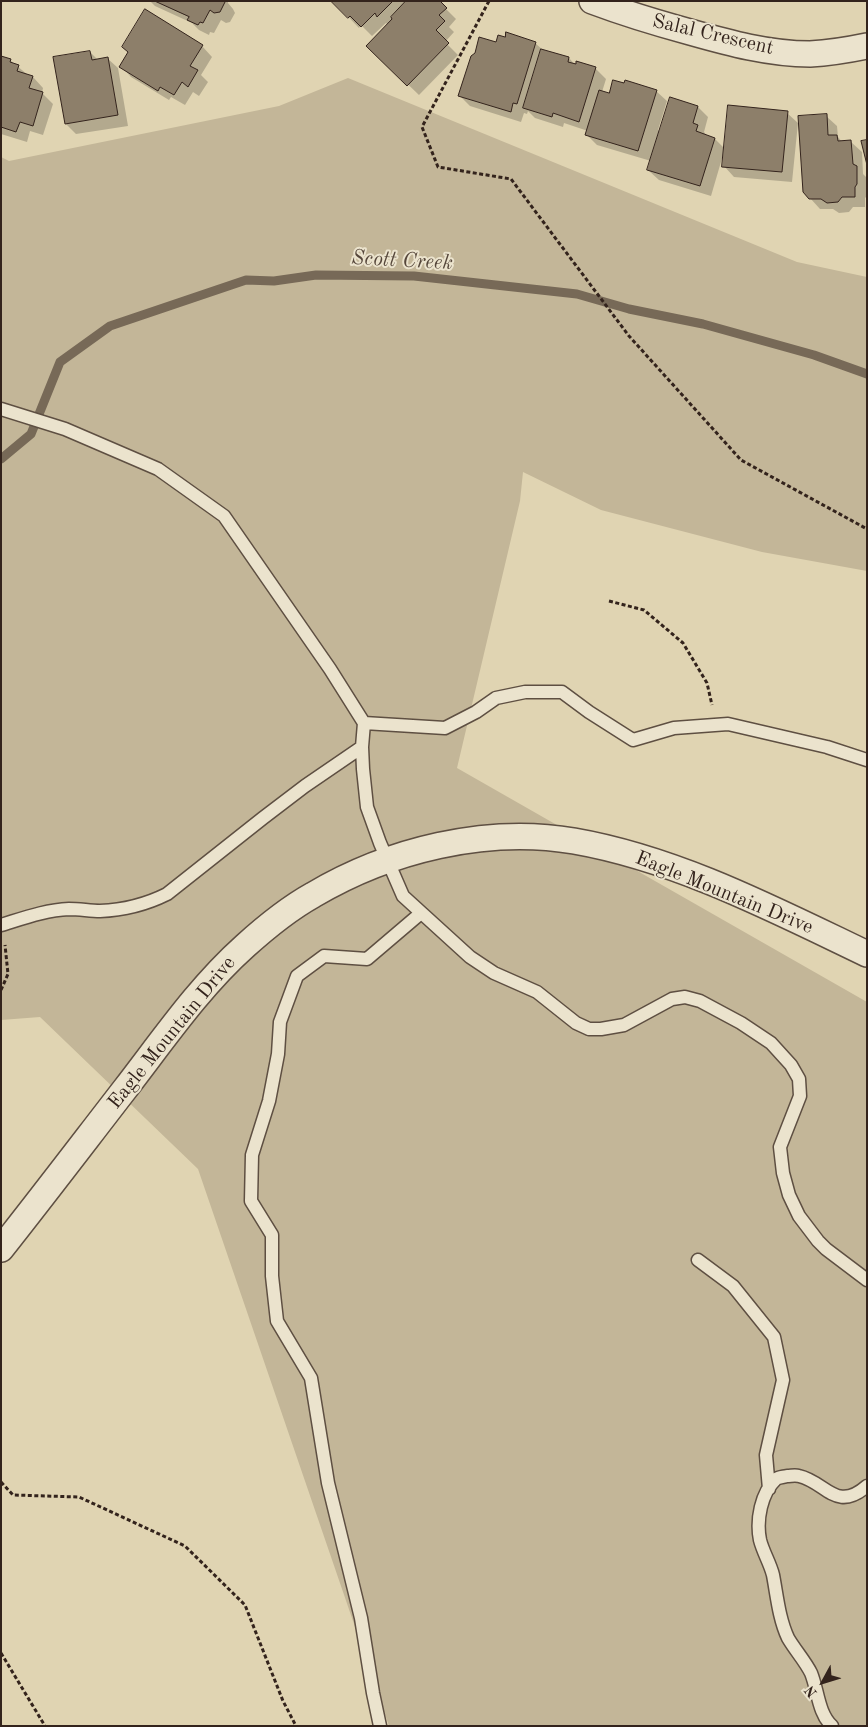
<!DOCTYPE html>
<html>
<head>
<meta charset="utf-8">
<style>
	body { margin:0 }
	#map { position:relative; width:868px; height:1727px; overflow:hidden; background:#e0d4b2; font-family:"Old Standard TT",serif }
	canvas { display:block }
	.frame { position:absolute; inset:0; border:2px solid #33231c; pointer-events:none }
	.north { position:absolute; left:798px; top:1657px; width:50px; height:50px; -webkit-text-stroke:4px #ebe3cd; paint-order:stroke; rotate:231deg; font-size:14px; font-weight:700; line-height:20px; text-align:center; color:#33231c }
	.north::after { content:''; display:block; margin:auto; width:18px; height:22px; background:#33231c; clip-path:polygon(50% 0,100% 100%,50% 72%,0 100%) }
</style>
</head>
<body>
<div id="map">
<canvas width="868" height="1727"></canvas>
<div class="frame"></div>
<div class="north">N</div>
</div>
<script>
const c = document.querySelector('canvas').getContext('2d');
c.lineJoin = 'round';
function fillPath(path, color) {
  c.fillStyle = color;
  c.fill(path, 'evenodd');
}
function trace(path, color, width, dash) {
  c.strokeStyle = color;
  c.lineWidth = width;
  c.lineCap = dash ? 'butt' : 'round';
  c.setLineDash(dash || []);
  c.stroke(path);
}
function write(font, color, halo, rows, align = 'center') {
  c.font = font + ' "Old Standard TT",serif';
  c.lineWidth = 4;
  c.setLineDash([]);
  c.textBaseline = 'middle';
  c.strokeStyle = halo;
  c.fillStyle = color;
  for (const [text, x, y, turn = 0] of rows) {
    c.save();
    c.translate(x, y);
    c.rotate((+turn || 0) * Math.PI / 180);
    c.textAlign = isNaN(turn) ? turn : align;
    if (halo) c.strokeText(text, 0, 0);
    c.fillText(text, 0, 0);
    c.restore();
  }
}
fillPath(new Path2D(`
	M348,78L797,262L867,277V571L762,552L601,510L523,472L520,501L457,768L867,1002V1726H389L198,1169L40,1017L1,1020V157L9,161L279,106Z`), '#c3b698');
fillPath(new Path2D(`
	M150,1H228V3L233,9L235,13L230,22L226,23L221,20L214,33L210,32L209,35L199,30L192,23L155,6Z
	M333,1H438L456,19L449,27L454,32L445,42L458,55L419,95L368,46L388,25L386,23L372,36L361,25L359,28Z
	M535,43L543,50L569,58L576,66L595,68L606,79L602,92L610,94L656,91L667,101L658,130L660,131L698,107L708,117L704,132L708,137L715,139L725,149L787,113L798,123L792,182L734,177L724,166L723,155L711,196L659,180L648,170L651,161L597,145L587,135L588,131L564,123L563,127L535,118L528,111L527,114L524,113L521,122L470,106L460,96L497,44Z
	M202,46L212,57L201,75L208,82L199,96L193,92L185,105L171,97L169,100L131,77L121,66L129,53L123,47Z
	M90,52L98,60L107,58L118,68L128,126L76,134L66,124Z
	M1,57L10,60L29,76L33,77L43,88L42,93L53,104L43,135L30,131L27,142L1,134Z
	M826,116L837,126L838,137L842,142H851L862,152L863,174L867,178V196L865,198V207H853L849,212L839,213L833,209H820L810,198Z`), '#0003');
trace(new Path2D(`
	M1,459L31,434L60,362L110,326L246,280L274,281L316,275L414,276L577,294L629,309L703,324L814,355L867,374`), '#776957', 9);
const building = new Path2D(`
	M155,1H225V2L220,12L214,13L210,10L203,23L200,22L198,25L187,20L189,17Z
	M331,1H393L377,17L375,13L361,27L350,16L348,18Z
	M406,1H440L447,8L439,15L445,21L436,30L449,43L407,86L366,46L392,19L391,17Z
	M145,9L203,45L190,66L198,70L188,87L182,82L174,95L160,87L158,91L119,67L128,52L122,47Z
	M506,32L536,42L517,104L513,103L511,112L458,96L471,56L475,53L479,37L496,42L498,35L505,37Z
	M541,49L569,57L568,62L576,64V61L596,67L579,122L553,113L552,117L523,108Z
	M90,51L92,60L108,57L118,115L65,124L53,57Z
	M1,56L11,59L10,62L19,65L17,71L33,76L29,88L43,92L33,126L20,122L16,132L1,127Z
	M613,80L624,83L625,80L657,90L638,151L585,135L599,90L609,93Z
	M670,97L698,106L693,123L698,125L696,131L715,138L700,186L647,170Z
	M728,105L788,111L782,172L722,167Z
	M827,114L828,135H837L838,141L851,140L853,164L857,166V184L855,187V197H842L838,202L827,203L821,199H809L803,192L798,116Z
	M867,140V165L861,141Z`);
fillPath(building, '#8d7f6a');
trace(building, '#33231c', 1);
const lane = new Path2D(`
	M1,409L65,429L158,469L224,516L330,669L364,723L362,747L363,769L367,807L380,843L403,896L470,957L494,973L537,992L576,1023L589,1029H601L624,1025L672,999L685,997L700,1001L741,1023L771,1043L791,1065L799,1079L800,1096L780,1147L783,1173L789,1195L799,1216L818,1241L826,1249L867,1280
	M364,723L445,728L476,712L496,698L525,692H562L589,712L633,740L674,728L728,724L827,747L867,760
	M1,925C24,918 46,910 69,909C80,909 90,911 100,911C125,910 145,905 167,894L263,818L305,786L362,747
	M698,1260L733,1286L774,1337L783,1380L766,1455L769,1489
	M380,1726L373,1693L361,1618L328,1483L311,1378L277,1321L272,1276V1235L251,1201L252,1155L269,1101L278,1054L280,1022L297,976L324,956L367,959L421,913
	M832,1726C818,1713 818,1690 811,1673C805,1661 795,1650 788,1638C779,1619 777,1596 773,1575C770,1563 763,1552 760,1540C756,1520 761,1493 776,1479C779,1477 783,1477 787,1476C791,1476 795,1475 799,1476C826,1482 836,1513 867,1486`);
const street = new Path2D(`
	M592,1C624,13 657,23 690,32C729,43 769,54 810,54C829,53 848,50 867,46
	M1,1249C43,1196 84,1142 125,1089C163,1040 199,987 245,946C266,927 288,909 313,895C389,850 486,826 574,841C677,859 773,909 867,954`);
trace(lane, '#5e4f42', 15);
trace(street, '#5e4f42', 28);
trace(new Path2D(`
	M489,1L422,127L438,167L511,179L629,336L741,460L867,529
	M609,601L644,610L683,643L707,683L712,705
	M1,990L8,974L5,945
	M1,1482L13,1495L79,1497L185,1546L245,1605L283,1701L296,1726
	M1,1653L45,1726`), '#33231c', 3, [4, 2.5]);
trace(lane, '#ebe3cd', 12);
trace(street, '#ebe3cd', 25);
write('20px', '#33231c', '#ebe3cd', [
	["Salal Crescent",713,35,13],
	["Eagle Mountain Drive",724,893,22],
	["Eagle Mountain Drive",172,1033,-51]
]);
write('italic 21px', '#55463a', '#ebe3cd', [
	["Scott Creek",402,261,3]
]);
</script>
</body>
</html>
